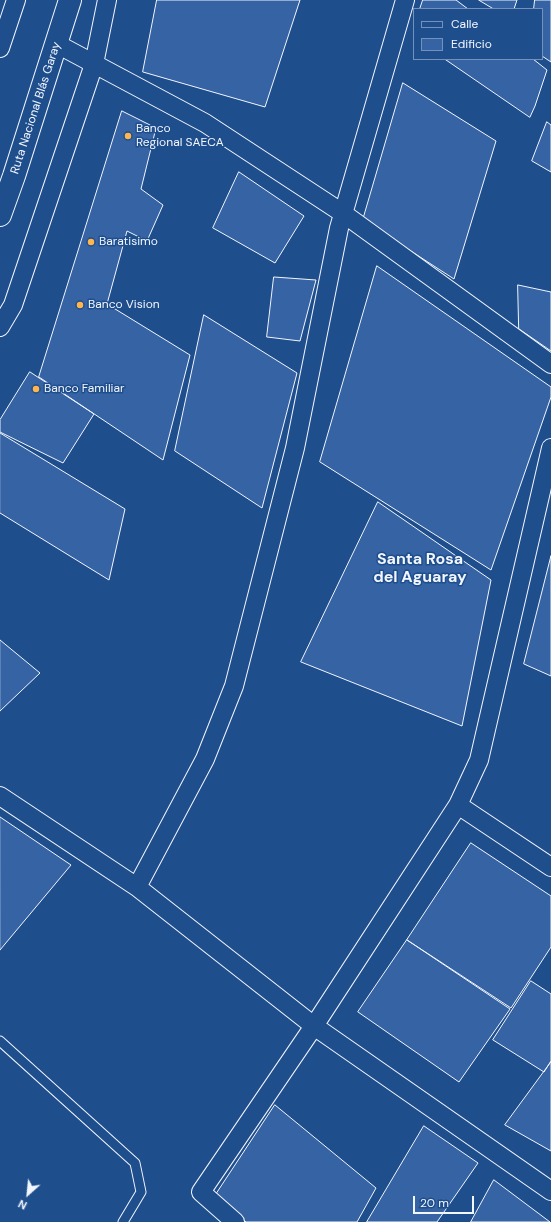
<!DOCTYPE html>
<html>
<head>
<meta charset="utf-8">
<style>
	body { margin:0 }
	#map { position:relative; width:551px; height:1222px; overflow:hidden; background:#1f4e8c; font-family:"DM Sans",sans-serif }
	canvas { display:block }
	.legend { position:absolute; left:413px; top:8px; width:130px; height:52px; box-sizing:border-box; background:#1f4e8c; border:1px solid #7391ba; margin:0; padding:5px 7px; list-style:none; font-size:12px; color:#f2f6ff }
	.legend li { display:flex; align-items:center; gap:8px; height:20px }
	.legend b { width:20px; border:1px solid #7391ba }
	.north { position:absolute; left:8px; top:1174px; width:40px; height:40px; -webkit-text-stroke:3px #1f4e8c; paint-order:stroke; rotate:207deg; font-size:11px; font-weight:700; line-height:16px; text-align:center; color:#f2f6ff }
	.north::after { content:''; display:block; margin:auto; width:14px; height:18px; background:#f2f6ff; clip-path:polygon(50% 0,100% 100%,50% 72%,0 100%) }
	.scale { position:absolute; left:413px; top:1196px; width:61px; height:18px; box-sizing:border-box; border:2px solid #f2f6ff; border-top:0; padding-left:5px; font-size:12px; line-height:14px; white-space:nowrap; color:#f2f6ff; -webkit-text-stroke:3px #1f4e8c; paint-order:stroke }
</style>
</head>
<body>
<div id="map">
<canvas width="551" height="1222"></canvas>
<ul class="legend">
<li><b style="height:5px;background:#1f4e8c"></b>Calle</li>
<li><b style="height:11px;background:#3563a3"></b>Edificio</li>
</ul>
<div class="north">N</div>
<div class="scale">20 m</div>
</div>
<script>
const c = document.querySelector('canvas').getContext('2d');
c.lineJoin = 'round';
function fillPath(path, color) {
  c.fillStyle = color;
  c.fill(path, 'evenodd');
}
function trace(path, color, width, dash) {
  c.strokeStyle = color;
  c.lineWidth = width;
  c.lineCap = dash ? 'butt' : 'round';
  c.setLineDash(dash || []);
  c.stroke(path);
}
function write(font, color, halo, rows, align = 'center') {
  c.font = font + ' "DM Sans",sans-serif';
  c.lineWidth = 3;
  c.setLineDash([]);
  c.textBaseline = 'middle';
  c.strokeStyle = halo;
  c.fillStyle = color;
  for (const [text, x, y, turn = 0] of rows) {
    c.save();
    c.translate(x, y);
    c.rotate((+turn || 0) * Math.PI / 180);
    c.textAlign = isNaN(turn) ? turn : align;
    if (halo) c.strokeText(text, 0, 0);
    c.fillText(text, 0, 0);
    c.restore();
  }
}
const building = new Path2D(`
	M157,0H300L265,107L143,72Z
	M423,0H456L468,9H420Z
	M479,0H517L514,9H494Z
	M535,0H551V62L542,56V9H534Z
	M445,59H533L547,70L535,106L530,117Z
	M403,83L496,141L454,279L363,220Z
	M122,111L156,128L141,189L163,205L147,241L127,231L107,304L190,355L163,460L39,377Z
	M547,122L551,125V172L532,161Z
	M239,172L304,216L275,263L213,228Z
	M377,266L551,387V397L491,570L320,462Z
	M274,277L316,280L300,341L267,337Z
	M518,285L551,292V351L519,329Z
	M204,315L297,373L262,508L175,451Z
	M30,372L94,414L63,463L0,432V420Z
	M0,433L125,509L109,580L0,513Z
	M378,502L491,580L462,726L301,662Z
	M551,556V676L524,664Z
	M0,640L40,673L0,711Z
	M0,817L71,865L0,950Z
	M471,843L551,896V947L511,1008L407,940Z
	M407,940L510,1009L459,1082L358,1012Z
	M531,981L551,994V1061L544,1072L493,1040Z
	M551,1062V1151L505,1125Z
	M275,1105L376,1188L357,1222H246L215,1196Z
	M424,1126L478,1163L437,1222H367Z
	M494,1180L550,1222H471Z`);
fillPath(building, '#3563a3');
trace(building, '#f2f6ff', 1);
const lane = new Path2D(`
	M0,1041L135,1163L141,1192L123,1222`);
const street = new Path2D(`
	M57,44L205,123L344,214L551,364
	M0,48L16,0
	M0,327L13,305L94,64L107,0
	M0,796L137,887L314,1026L551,1191
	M458,805L551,867
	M137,887L205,759L234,686L295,448L339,228L405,0
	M235,1222L201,1192L314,1026L458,805L479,760L551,448`);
const highway = new Path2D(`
	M0,215L14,176L70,0`);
trace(lane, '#f2f6ff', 11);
trace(street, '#f2f6ff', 20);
trace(highway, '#f2f6ff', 24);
trace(lane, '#1f4e8c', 9);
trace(street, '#1f4e8c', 18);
trace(highway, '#1f4e8c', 22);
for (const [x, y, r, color] of [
	[128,136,4,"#ffb74d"],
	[91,242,4,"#ffb74d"],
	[80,305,4,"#ffb74d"],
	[36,389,4,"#ffb74d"]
]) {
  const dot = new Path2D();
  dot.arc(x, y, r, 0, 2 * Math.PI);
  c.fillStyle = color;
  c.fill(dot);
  trace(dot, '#1f4e8c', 1.5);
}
write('12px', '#f2f6ff', '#1f4e8c', [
	["Ruta Nacional Blás Garay",36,108,-72]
]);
write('12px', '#f2f6ff', '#1f4e8c', [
	["Banco",136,129],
	["Regional SAECA",136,143],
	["Baratisimo",99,242],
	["Banco Vision",88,305],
	["Banco Familiar",44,389]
], 'left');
write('bold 16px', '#f2f6ff', '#1f4e8c', [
	["Santa Rosa",420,560],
	["del Aguaray",420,578]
]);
</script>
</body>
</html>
